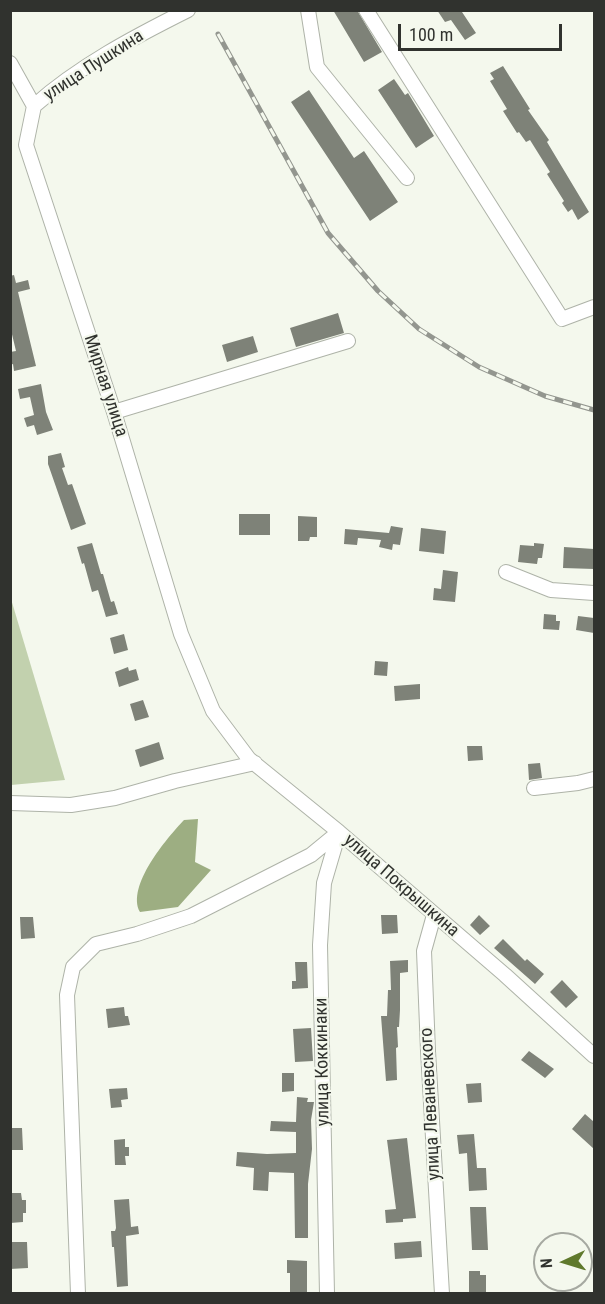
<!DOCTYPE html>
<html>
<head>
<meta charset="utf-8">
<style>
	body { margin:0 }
	#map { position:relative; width:605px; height:1304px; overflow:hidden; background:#f4f8ed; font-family:"Roboto Condensed",sans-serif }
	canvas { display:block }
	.frame { position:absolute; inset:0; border:12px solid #30322e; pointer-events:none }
	.north { position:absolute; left:533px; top:1232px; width:60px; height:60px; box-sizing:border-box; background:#f4f8ed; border:2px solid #a6a9a1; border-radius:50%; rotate:266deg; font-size:16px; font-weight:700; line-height:24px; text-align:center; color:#30322e }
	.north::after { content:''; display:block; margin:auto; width:21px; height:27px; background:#5f792c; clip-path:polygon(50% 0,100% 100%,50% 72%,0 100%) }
	.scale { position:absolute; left:398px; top:24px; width:164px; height:27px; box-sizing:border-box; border:3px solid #30322e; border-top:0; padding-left:8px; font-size:18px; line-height:21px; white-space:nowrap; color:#30322e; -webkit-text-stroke:4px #f4f8ed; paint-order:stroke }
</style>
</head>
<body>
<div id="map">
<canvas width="605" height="1304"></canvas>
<div class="frame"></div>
<div class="north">N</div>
<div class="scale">100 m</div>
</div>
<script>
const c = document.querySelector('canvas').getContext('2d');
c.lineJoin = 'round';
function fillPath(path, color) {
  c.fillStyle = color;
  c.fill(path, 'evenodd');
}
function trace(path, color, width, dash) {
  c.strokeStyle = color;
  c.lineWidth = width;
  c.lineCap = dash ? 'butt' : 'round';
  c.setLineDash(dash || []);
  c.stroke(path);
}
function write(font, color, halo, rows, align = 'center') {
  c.font = font + ' "Roboto Condensed",sans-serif';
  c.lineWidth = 4.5;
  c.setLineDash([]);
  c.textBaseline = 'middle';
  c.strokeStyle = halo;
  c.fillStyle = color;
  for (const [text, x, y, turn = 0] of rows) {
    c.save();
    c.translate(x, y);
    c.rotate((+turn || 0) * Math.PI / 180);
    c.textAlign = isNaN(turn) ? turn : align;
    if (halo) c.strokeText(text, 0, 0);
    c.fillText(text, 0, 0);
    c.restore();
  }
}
fillPath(new Path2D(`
	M11,599L65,780L11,785Z`), '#c2d1ae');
fillPath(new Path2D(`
	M198,819L195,862L211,870L178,907L140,912C126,886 167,838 184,820Z`), '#9dae82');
fillPath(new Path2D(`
	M333,10H357L382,52L364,62Z
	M437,10H465L462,12L476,33L465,40L451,20L445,22Z
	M503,66L530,109L528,110L549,140L547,142L589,212L578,220L572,209L568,212L562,203L564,201L547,174L550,172L530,140L526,142L519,132L517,133L503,111L507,109L490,81L494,79L490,73Z
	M394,79L405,95L408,93L434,136L416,148L378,90Z
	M309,90L354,158L364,151L398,202L370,221L291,102Z
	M14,275L16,283L28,280L30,289L18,292L36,366L14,371L13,364L10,365V352L16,351L10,326V276Z
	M338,313L344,333L296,347L290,328Z
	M253,336L258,352L227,362L222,345Z
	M41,384L46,412L53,430L37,435L34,425L27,427L24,418L34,415L30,397L20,399L18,389Z
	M61,453L65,467L62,468L68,485L72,484L86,524L71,530L48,464V456Z
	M239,514H270V535H239Z
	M298,516L317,517V537H310L309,541H298Z
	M391,526L403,528L400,545L393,544L392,550L379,547L381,540L358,538L357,545L344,544L345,529L389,533Z
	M421,528L446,531L444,554L419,551Z
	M92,543L101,574H103L111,602L114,601L118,614L106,617L98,590L92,592L84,563L82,564L77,547Z
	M534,543L544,544L542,558H538L537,564L518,562L520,545L534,546Z
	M564,547L594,549V569L563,568Z
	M443,570L458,572L455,602L433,600L434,588L441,589Z
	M544,614L556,615V621H560L559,630L543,629Z
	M578,616L594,618V633L576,630Z
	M124,634L128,650L114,654L110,638Z
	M375,661L388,662L387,676L374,675Z
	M128,667L129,671L136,669L139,680L119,687L115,672Z
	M420,684V699L395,701L394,686Z
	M143,700L149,717L135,721L130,704Z
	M159,742L164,759L140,767L135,750Z
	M467,746H482L483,760L468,761Z
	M540,763L542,778L529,780L528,764Z
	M381,915H397L398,933L382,934Z
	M479,915L490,926L480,935L470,925Z
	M20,917H33L35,938L21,939Z
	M503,939L525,961L527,959L544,974L535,984L494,948Z
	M408,960V972L400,973V1010L399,1027H397L398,1047L396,1048L397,1080L386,1081L381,1016H387L388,990H391L390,961Z
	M295,962H307L308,988L292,989V981H296Z
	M562,980L578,997L566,1008L550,992Z
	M124,1007L125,1016H128L130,1025L108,1028L106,1009Z
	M311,1028L313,1061L295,1062L293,1029Z
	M529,1051L554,1069L545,1078L521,1060Z
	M282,1073H294V1091L282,1092Z
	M481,1083L482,1102L468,1103L466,1084Z
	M127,1088L128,1099L121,1100L122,1107L111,1108L109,1089Z
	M297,1097L308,1098L307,1102H314L311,1120L312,1149L308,1184V1238H295L294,1173L269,1172L268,1191L253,1190L254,1168L236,1166L237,1152L267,1154L296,1153V1132L270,1131L271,1121L296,1122Z
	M585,1114L594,1122V1149L572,1129Z
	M11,1128H22L23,1150H11Z
	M474,1134L477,1168H486L487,1190L469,1191L467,1153L459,1154L457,1135Z
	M407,1138L416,1218L403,1219V1222L386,1223L385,1210L396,1209L387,1140Z
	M125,1139V1147H129V1156H125L126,1165H115L114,1140Z
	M10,1193H21L22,1200H26V1213H23V1222L10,1223Z
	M129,1199L131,1227L138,1226L139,1234L126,1236L128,1286L117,1287L114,1247H112L111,1231H115L116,1228L114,1200Z
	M470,1207H486L488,1250H472Z
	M421,1241L422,1257L395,1259L394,1243Z
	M10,1242H27L28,1268L10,1269Z
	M287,1260L307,1261V1293H290V1273H287Z
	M469,1271H480V1275H486V1293H469Z`), '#7e8278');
const minor = new Path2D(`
	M308,10L317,67L407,178
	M366,10L562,319L594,307
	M10,63L34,106L26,145L114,412L181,634L213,711L249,759L339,832L505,975L594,1056
	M34,106C79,66 134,37 188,10
	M114,412L348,341
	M506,572L551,590L594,593
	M534,788L578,783L594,779
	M10,803L71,805L115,798L175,781L255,763
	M434,915L424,951L428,1051L442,1294
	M78,1294L67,995L73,967L96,944L137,934L191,916L311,855L339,832
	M327,1294L320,945L324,883L339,832`);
trace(minor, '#aeb3a8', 16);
trace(minor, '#fff', 14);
const rail = new Path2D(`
	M218,34L328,233L378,291L419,329L479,367L545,396L594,410`);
trace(rail, '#93968f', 5);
trace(rail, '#f4f8ed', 3, [9]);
write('18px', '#30322e', '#f4f8ed', [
	["улица Пушкина",94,66,-33],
	["Мирная улица",105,386,72],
	["улица Покрышкина",401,886,41],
	["улица Коккинаки",323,1062,-91],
	["улица Леваневского",431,1104,-93]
]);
</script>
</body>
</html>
